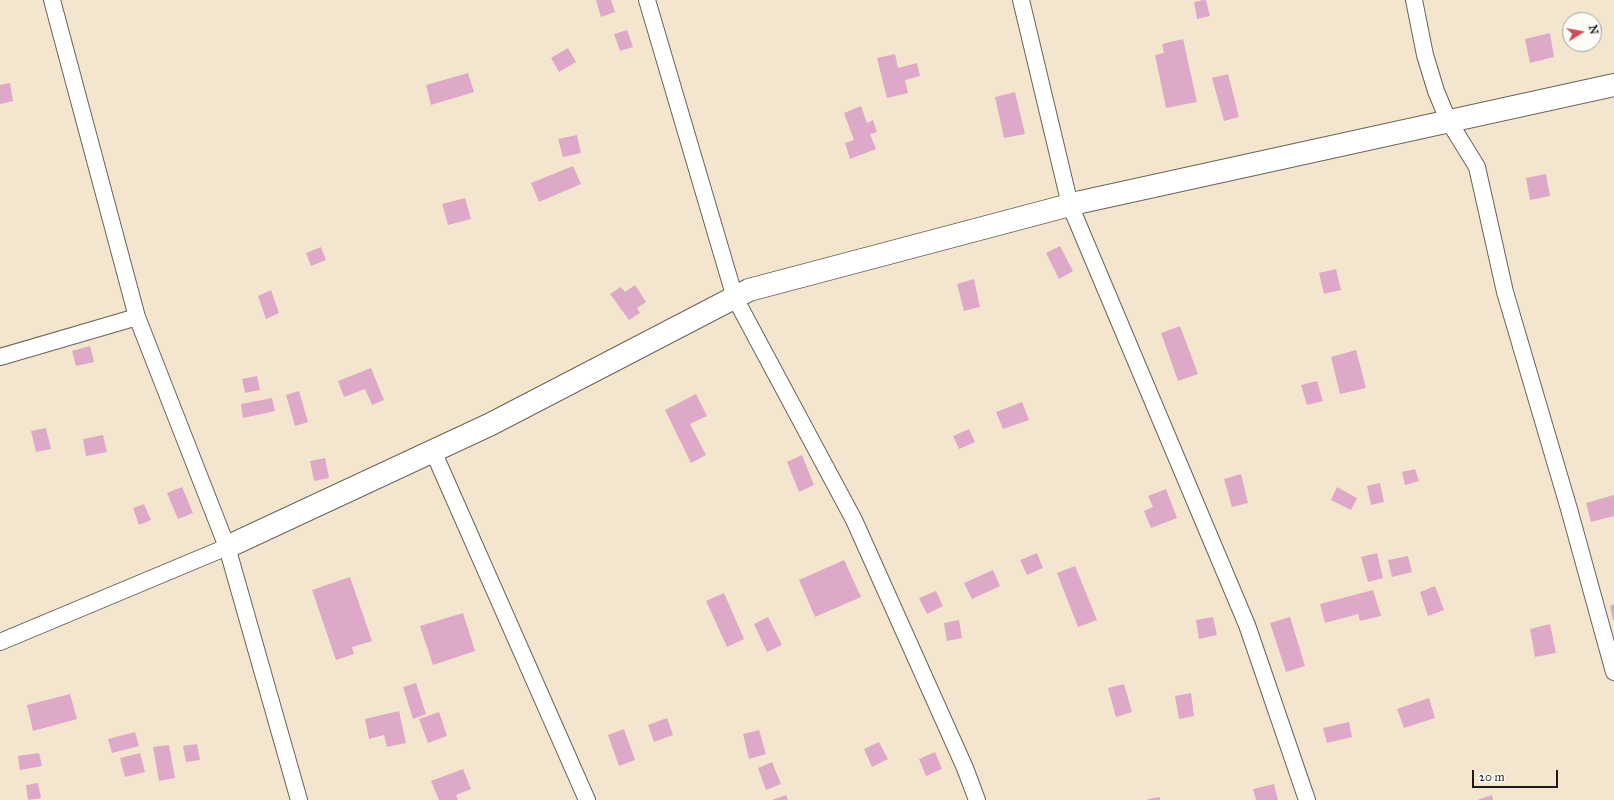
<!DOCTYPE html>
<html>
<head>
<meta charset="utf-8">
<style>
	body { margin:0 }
	#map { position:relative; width:1614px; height:800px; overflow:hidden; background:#f4e6ce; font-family:"IM FELL Great Primer",serif }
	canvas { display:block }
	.north { position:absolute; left:1562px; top:12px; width:40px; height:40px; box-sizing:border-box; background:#fdfcf7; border:1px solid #a3a29f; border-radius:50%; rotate:79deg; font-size:11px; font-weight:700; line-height:16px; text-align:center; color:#1c1c1c }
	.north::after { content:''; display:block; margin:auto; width:14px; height:18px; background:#d1495b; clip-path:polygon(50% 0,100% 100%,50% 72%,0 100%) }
	.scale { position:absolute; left:1472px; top:770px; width:86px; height:18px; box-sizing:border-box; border:2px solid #1c1c1c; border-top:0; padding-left:5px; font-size:12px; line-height:14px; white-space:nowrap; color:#1c1c1c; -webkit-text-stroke:3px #fdfcf7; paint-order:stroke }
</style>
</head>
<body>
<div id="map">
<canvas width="1614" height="800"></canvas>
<div class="north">N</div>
<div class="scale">20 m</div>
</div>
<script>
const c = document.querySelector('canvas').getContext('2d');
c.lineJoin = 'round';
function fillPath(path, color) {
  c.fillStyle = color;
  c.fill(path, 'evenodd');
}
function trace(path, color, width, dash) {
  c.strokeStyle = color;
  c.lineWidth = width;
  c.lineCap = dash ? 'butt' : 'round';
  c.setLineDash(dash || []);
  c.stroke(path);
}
fillPath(new Path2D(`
	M596,0H611L615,12L601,17Z
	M1203,0H1206L1210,16L1197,19L1194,2Z
	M627,30L633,47L620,51L614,34Z
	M1550,33L1554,57L1530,63L1525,39Z
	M1183,39L1197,102L1166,108L1155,55L1164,53L1162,44Z
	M568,48L576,62L559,72L551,58Z
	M895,54L898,68L917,63L920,76L905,80L908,93L887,98L877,58Z
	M468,73L474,92L431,105L426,85Z
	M1228,74L1239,117L1224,121L1212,78Z
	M10,83L13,101L0,104V85Z
	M1015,92L1025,134L1004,138L995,97Z
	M861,106L867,123L873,120L877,132L870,134L876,149L850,159L845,143L854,140L844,113Z
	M577,135L581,153L563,157L558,139Z
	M573,166L581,184L539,202L531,183Z
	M1546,174L1550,196L1530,200L1526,178Z
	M465,198L471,219L448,225L442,204Z
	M1060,246L1073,271L1059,279L1046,253Z
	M321,247L326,260L311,266L306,253Z
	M1336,269L1341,290L1324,294L1319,273Z
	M974,279L980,307L964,311L957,284Z
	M635,285L646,302L637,308L640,313L629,320L610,294L621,287L625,292Z
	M271,290L279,313L266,319L258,296Z
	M1180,326L1198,374L1178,381L1161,333Z
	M90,346L94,362L76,366L72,351Z
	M1356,350L1366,388L1340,394L1331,357Z
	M371,368L384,400L372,405L365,389L344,397L338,381Z
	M257,376L260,390L245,393L242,379Z
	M1317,381L1323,401L1307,405L1301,385Z
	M299,391L308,422L295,426L286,395Z
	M696,394L707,416L690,424L706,455L691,463L665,410Z
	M272,398L275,411L243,418L241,404Z
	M1022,402L1029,420L1003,429L996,412Z
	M46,428L51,449L36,452L31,431Z
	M969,429L975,442L959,449L953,436Z
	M103,435L107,452L86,456L83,439Z
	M802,455L814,485L799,492L787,462Z
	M325,458L329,478L314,481L310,461Z
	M1415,469L1419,481L1405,485L1402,472Z
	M1241,474L1248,503L1232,507L1224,479Z
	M1380,483L1384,502L1371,505L1367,486Z
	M182,487L193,513L178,519L167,493Z
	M1337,487L1357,498L1351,510L1331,500Z
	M1166,489L1177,518L1151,528L1144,511L1153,507L1148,496Z
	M1614,495V516L1591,522L1586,503Z
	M144,504L151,520L139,525L133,508Z
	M1037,553L1043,568L1027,575L1020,560Z
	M1377,553L1383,578L1368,582L1361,557Z
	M1408,556L1412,572L1392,577L1388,560Z
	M844,560L861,597L815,617L799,580Z
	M1075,566L1097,620L1078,627L1057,573Z
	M993,570L1000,586L972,599L964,583Z
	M350,577L372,641L352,647L354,654L336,660L312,590Z
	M1435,586L1444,610L1428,616L1420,592Z
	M1373,590L1381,616L1360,621L1358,614L1325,623L1320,604Z
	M936,591L943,606L927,614L919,598Z
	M724,593L744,639L727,647L706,601Z
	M1614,604V620H1613L1610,606Z
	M463,613L475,651L433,665L420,626Z
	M768,617L782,645L767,652L754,624Z
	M1213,617L1217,635L1199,639L1196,620Z
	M1290,617L1305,666L1286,672L1270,623Z
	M959,620L962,638L947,641L944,623Z
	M1550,624L1556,653L1535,657L1530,629Z
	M416,683L426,714L413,719L403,687Z
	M1124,684L1132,712L1116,717L1108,688Z
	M1191,693L1194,716L1179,719L1175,696Z
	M70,694L77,719L33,731L27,705Z
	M1429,698L1435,718L1404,728L1397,709Z
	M399,711L406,743L387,747L384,735L369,739L365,719Z
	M439,712L447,736L428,743L419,719Z
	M667,718L673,735L654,742L648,725Z
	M1349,722L1352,737L1327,743L1323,728Z
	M624,729L635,760L619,766L608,735Z
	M759,730L766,754L749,759L743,734Z
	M135,732L139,746L112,753L108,739Z
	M879,742L888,759L872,767L864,749Z
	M197,744L200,760L186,762L183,746Z
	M169,745L175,778L159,781L153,747Z
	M935,752L942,769L926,776L919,759Z
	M39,753L42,766L20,770L18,756Z
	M140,753L145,772L125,777L120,758Z
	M772,762L781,784L766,790L758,768Z
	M463,769L471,789L456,795L458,800H439L431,781Z
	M38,783L41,798L28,800L26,785Z
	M1274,784L1278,800H1256L1253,789Z
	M786,795L788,800H772Z
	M1492,795L1493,800H1477Z
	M1160,797V800H1148V799Z`), '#dea9c8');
const lane = new Path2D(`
	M52,0L137,317L227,547L299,800
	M647,0L735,298L854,520L965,768L977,800
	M1021,0L1070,205L1247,625L1307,800
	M1414,0L1425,55L1436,91L1448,120L1477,167L1505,292L1569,509L1614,672
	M0,357L137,317
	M433,451L587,800
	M0,642L227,547`);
const street = new Path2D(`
	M227,547L491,424L749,290L1081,202L1614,85`);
trace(lane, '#68635a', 18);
trace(street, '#68635a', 24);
trace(lane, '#fff', 16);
trace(street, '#fff', 22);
</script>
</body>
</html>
